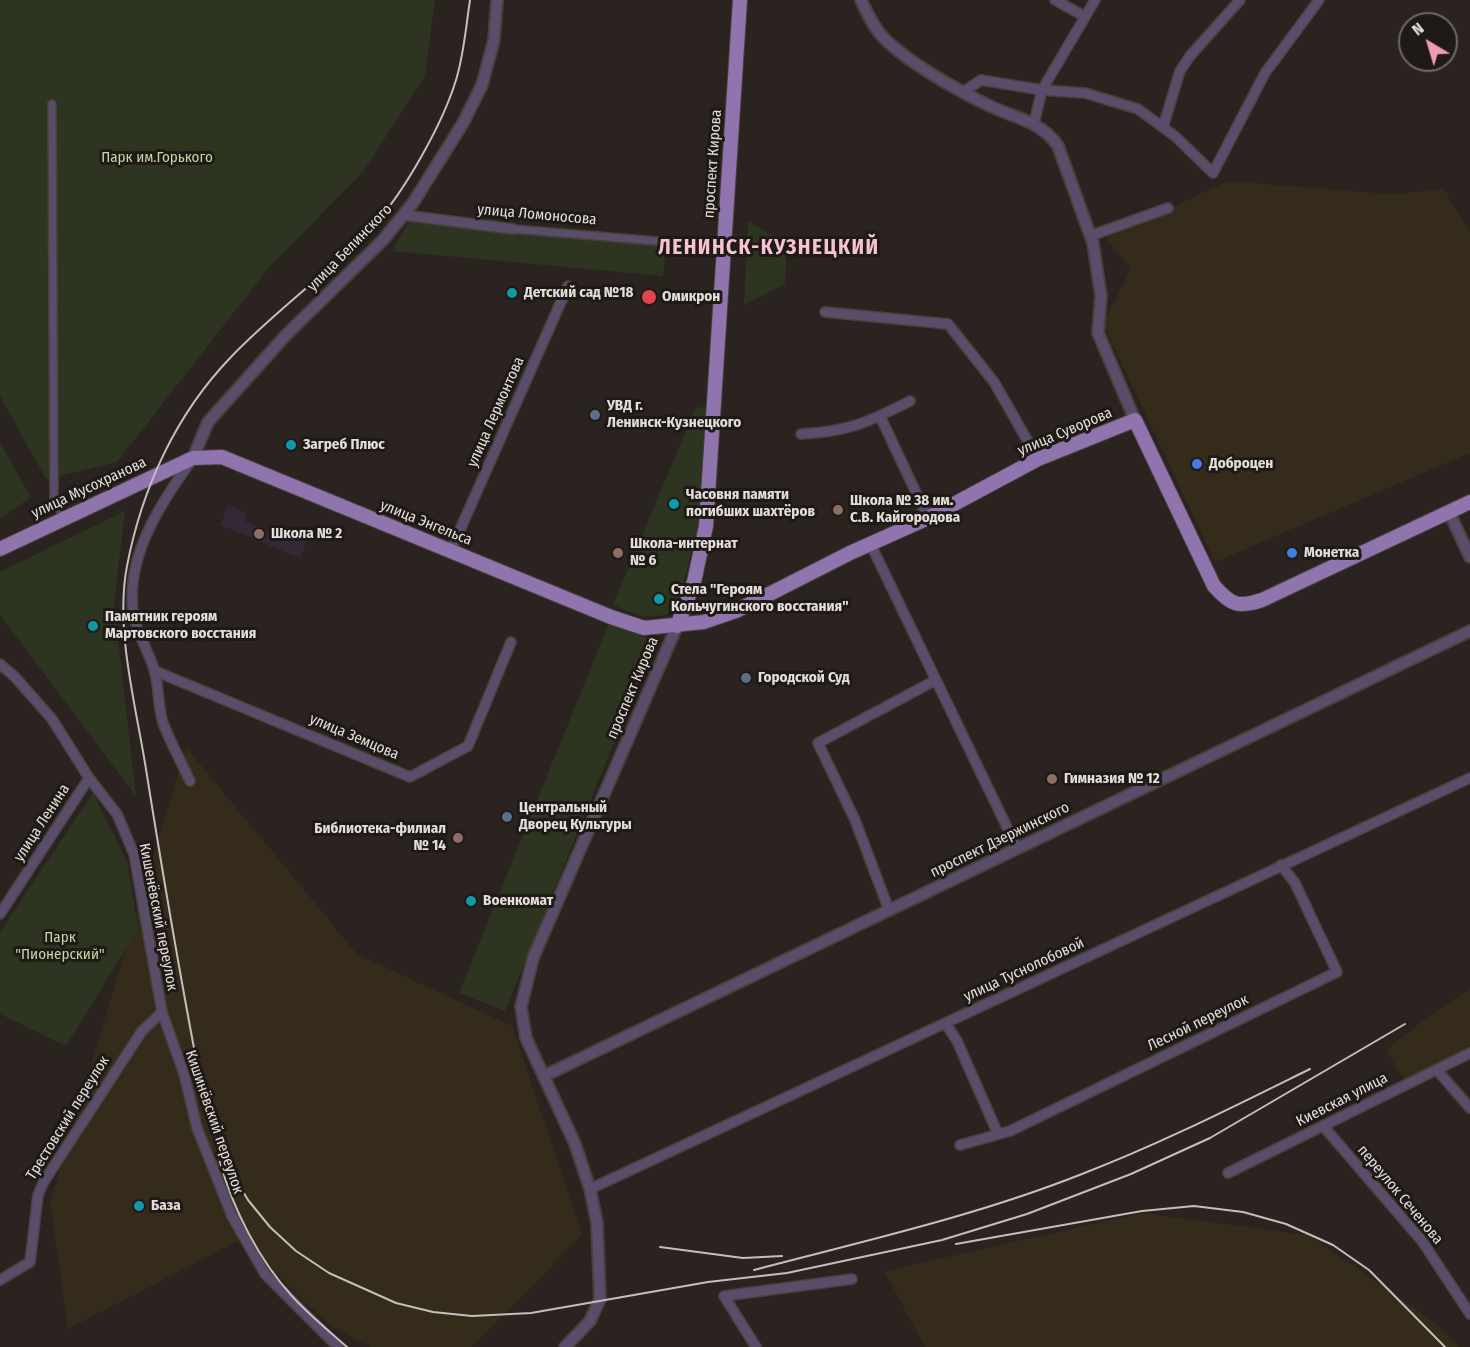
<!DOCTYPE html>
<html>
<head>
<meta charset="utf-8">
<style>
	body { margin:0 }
	#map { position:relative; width:1470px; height:1347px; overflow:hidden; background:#2a2320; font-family:"Fira Sans Condensed",sans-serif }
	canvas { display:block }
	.north { position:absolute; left:1398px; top:12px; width:60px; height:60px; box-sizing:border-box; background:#201a17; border:2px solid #6e6866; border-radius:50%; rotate:322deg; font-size:16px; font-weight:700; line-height:24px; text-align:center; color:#e3dedc }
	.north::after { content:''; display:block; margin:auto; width:21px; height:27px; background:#f09ab5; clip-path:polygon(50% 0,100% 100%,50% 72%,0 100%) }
</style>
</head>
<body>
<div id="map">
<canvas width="1470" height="1347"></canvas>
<div class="north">N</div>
</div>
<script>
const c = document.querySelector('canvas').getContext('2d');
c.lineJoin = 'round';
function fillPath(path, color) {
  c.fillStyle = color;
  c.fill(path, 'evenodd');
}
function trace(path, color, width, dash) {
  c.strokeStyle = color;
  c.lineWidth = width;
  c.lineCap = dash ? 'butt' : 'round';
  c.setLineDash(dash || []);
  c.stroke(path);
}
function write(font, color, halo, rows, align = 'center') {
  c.font = font + ' "Fira Sans Condensed",sans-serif';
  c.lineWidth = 6;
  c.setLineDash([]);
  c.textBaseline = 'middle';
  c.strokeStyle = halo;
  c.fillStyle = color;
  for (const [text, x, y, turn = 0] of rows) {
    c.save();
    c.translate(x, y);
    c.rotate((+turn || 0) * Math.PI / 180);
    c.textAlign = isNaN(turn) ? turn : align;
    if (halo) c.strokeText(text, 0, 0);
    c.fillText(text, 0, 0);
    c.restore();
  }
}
fillPath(new Path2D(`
	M1228,181L1390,194L1444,189L1470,233V453L1215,562L1103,324L1130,270L1107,238Z
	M186,747L357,954L512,1026L582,1235L472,1347H370L328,1324L240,1240L68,1329L50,1202Z
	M1470,989V1049L1426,1072L1404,1079L1386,1050L1432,1014Z
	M1143,1213L1309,1235L1433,1321L1459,1347H925L884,1271Z`), '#342b1b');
fillPath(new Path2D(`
	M228,505L247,513L244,521L285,538L288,531L308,539L300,558L220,525Z`), '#322837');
fillPath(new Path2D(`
	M0,0H435L425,76L363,172L271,265L117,462L46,479L0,396Z
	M412,217L667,238L663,276L392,251Z
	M748,221C785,243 789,239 785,284L744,305Z
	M696,407L706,408L700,519L678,603L666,615L643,617L613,605Z
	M0,443L31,497L0,519Z
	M125,511L114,604L136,796L0,615V572Z
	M609,623L655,641L505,1011L459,993Z
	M93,793L127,862L138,929L66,1046L0,1014V932Z`), '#2d3520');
const pedestrian = new Path2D(`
	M52,104L54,498L64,518
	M513,229L668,242`);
const minor = new Path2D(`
	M1055,0L1084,16
	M963,92L981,80L1042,90L1085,93L1138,109L1176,137L1213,173L1265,73L1319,0
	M1034,123L1042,90L1095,0
	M1163,127L1180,71L1190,56L1240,0
	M403,215L513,229
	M1090,236L1168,208
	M825,312L948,324L994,382L1038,459
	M880,416L928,518
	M801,434C847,432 869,422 910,401
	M870,543L1017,848
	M451,550L568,286
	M0,664L15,677L52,719L89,778L117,814L134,854L162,1012L142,1031L43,1183L38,1195L30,1262L0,1280
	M155,671L410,777L468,746L511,642
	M190,781C181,762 171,743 163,723C158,707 159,689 155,673C150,652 136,634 133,612C126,556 160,504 191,461
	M889,910L855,820L818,743L934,681
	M0,914L89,778
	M162,1012L184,1074L197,1128L232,1216L265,1274L338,1347
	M946,1024L957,1041L998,1134
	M1437,1070L1470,1108
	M1324,1127L1422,1241L1470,1314
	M960,1145L1010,1131L1337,972L1295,883L1281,865
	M1228,1173L1470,1053
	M590,1189L1470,778
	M756,1347L724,1296L852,1279`);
const tertiary = new Path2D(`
	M861,0C867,13 873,26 882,36C905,61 960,92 992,107C1016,118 1042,122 1058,146L1093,243L1101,296L1098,333L1135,420
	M193,458L208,422L286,335L383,240L413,203L463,123L482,85L494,40L497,0
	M1449,512L1470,557
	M544,1076L1470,631
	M565,1347L590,1321L600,1299L597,1223L590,1189L575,1144L526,1038L521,1007L533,958L677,626`);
const primary = new Path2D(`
	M0,549L193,458L222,457L611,617L644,628L704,622L736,611L850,553L928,518L1038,459L1135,420L1214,586C1231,605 1238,608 1262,600L1470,502
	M677,626L694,582L706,526L740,0`);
trace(pedestrian, '#48413e', 10);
trace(minor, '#48413e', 12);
trace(tertiary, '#48413e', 14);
trace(primary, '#48413e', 16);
trace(pedestrian, '#5a4d69', 7);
trace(minor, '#5a4d69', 9);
trace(tertiary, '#5a4d69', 10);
trace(primary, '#8f74ad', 14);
trace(new Path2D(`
	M470,0C466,26 464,54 456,80C443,123 404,193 373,226C329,273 276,310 231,357C176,414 142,488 127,566C115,628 135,702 145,763C164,882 184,1001 208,1120L225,1161L248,1200L270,1227L296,1251L329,1273L396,1303L433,1312L472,1316L531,1313L708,1282L787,1273L942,1240L1027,1214L1131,1174L1210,1138L1405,1024
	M220,1162C233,1209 259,1260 292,1296C308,1314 328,1330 347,1347
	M956,1244L1142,1211L1194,1206L1243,1212L1286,1224L1333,1245L1369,1270L1445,1347
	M660,1247L743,1258L782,1256
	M754,1270C864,1241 976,1216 1082,1174C1160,1144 1235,1106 1310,1069`), '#c4bfbc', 2);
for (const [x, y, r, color] of [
	[512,293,6,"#0f9aa8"],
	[649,297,8,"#e0444e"],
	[595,415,6,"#5c6f8a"],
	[291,445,6,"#0f9aa8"],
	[1197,464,6,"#3f7fe0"],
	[674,504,6,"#0f9aa8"],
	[838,510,6,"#8d6e63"],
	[259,534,6,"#8d6e63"],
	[618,553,6,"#8d6e63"],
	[1292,553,6,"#3f7fe0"],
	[659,599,6,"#0f9aa8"],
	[93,626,6,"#0f9aa8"],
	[746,678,6,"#5c6f8a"],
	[1052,779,6,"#8d6e63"],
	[507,817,6,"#5c6f8a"],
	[458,838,6,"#8d6e63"],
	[471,901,6,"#0f9aa8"],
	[139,1206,6,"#0f9aa8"]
]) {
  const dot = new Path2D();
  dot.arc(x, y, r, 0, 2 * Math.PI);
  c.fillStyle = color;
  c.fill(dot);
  trace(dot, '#201a17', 2);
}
write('15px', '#c2d7a1', '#201a17', [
	["Парк им.Горького",157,158],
	["Парк",60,938],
	["\"Пионерский\"",60,955]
]);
write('15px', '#e3dedc', '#201a17', [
	["проспект Кирова",713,164,-86],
	["улица Ломоносова",537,215,5],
	["улица Белинского",350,248,-46],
	["улица Лермонтова",496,412,-66],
	["улица Суворова",1065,432,-23],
	["улица Мусохранова",89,488,-25],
	["улица Энгельса",426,523,22],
	["проспект Кирова",633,688,-67],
	["улица Земцова",354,737,23],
	["улица Ленина",42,823,-57],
	["проспект Дзержинского",1000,840,-26],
	["Кишенёвский переулок",158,917,79],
	["улица Туснолобовой",1024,970,-25],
	["Лесной переулок",1198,1023,-26],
	["Киевская улица",1342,1100,-27],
	["Трестовский переулок",68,1118,-58],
	["Кишинёвский переулок",214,1122,71],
	["переулок Сеченова",1400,1195,50]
]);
write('bold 15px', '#e3dedc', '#201a17', [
	["Детский сад №18",524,293],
	["Омикрон",662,297],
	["УВД г.",607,406],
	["Ленинск-Кузнецкого",607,423],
	["Загреб Плюс",303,445],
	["Доброцен",1209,464],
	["Часовня памяти",686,495],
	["погибших шахтёров",686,512],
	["Школа № 38 им.",850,501],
	["С.В. Кайгородова",850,518],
	["Школа № 2",271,534],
	["Школа-интернат",630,544],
	["№ 6",630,561],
	["Монетка",1304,553],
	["Стела \"Героям",671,590],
	["Кольчугинского восстания\"",671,607],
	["Памятник героям",105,617],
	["Мартовского восстания",105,634],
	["Городской Суд",758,678],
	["Гимназия № 12",1064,779],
	["Центральный",519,808],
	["Дворец Культуры",519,825],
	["Библиотека-филиал",446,829,"right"],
	["№ 14",446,846,"right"],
	["Военкомат",483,901],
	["База",151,1206]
], 'left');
c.letterSpacing = '1.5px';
write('bold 21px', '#f5c3d1', '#201a17', [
	["ЛЕНИНСК-КУЗНЕЦКИЙ",769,248]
]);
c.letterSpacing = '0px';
</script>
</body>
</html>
